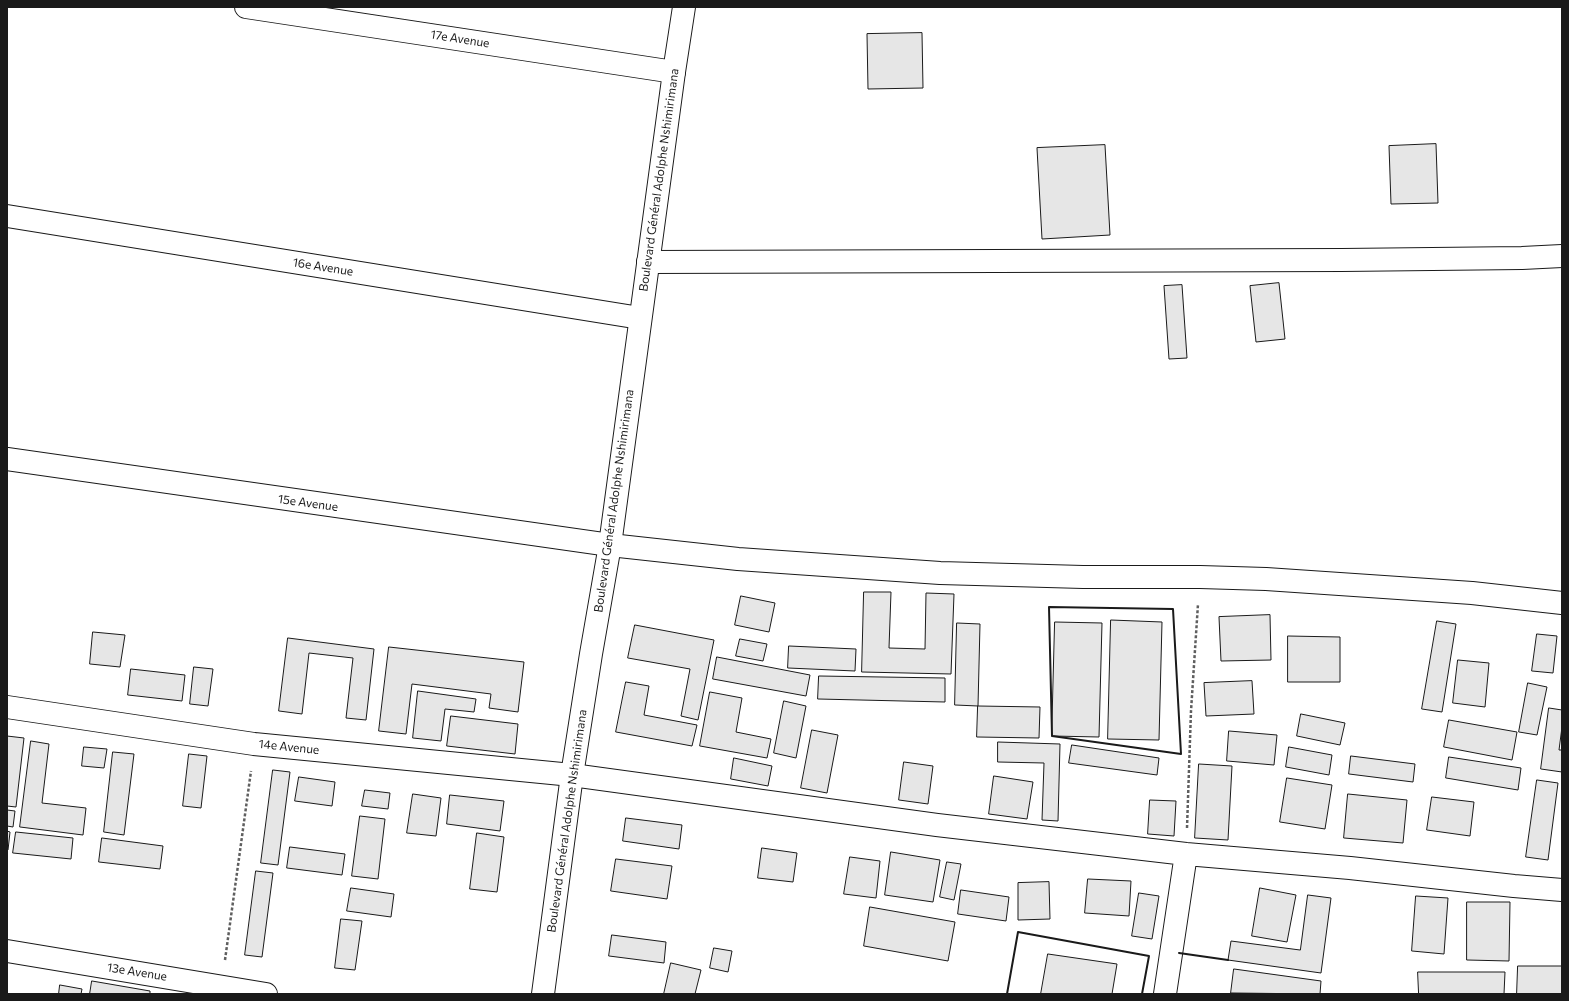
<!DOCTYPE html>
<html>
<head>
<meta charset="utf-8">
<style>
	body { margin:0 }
	#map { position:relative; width:1569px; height:1001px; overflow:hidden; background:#fff; font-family:Commissioner,sans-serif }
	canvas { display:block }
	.frame { position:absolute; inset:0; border:8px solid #1a1a1a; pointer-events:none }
</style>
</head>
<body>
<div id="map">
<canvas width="1569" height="1001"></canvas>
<div class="frame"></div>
</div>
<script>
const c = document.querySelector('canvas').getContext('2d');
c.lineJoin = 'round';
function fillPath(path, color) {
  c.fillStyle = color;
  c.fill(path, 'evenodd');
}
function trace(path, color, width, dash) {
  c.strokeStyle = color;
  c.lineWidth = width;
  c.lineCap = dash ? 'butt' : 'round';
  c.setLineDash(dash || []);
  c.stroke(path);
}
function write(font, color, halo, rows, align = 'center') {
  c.font = font + ' Commissioner,sans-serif';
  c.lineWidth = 3;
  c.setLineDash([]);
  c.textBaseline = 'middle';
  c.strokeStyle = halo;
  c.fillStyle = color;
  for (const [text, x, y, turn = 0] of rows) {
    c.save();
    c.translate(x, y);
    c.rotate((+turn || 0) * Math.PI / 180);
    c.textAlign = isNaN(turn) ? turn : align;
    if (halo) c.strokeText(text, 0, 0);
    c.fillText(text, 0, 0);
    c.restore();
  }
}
const building = new Path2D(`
	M922,33L923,88L868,89L867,34Z
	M1436,144L1438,203L1391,204L1389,146Z
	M1105,145L1110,235L1042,239L1037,148Z
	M1279,283L1285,339L1256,342L1250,286Z
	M1182,285L1187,358L1169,359L1164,286Z
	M864,592H891L889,648L925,649L926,593L954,594L951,674L862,672Z
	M741,596L775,603L769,632L735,625Z
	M1270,615L1271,660L1221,661L1219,617Z
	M1111,620L1162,622L1159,740L1108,739Z
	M1437,621L1456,624L1442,712L1422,709Z
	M1055,622L1102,623L1099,737L1052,736Z
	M957,623L980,624L978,706L955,705Z
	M635,625L714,640L698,720L681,716L690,669L628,658Z
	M93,632L125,635L120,667L90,664Z
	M1537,634L1557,636L1553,673L1532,671Z
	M1288,636L1340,637V682H1288Z
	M288,638L374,649L366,720L346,718L353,658L309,653L302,714L279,711Z
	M740,639L767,644L763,661L736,656Z
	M789,646L856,649L855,671L788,668Z
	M389,647L524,662L518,712L489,708L491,694L412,684L406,734L379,731Z
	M717,657L810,675L806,696L713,679Z
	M1458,660L1489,663L1485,707L1453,703Z
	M194,667L213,669L208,706L190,704Z
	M131,669L185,675L182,701L128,695Z
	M819,676L945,678V702L818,699Z
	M1252,681L1254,714L1206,716L1204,683Z
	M626,682L649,686L644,715L697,725L692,746L616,732Z
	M1528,683L1547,687L1537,735L1519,732Z
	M418,691L476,699L474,712L445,709L441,741L413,738Z
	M710,692L742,698L736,732L771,739L767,758L700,746Z
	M784,701L806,706L796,758L774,753Z
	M978,706L1040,707L1039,738L977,737Z
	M1549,708L1562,710V727L1559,750H1562V772L1541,769Z
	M1301,714L1345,723L1340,745L1297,736Z
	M451,716L518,724L515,754L447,746Z
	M1449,720L1517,732L1512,760L1444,747Z
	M812,730L838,735L827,793L801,788Z
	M1229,731L1277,735L1274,765L1227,761Z
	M7,736L24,738L16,807L7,806Z
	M31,741L49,744L42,803L86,808L83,835L20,827Z
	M998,742L1060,744L1058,821L1042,820L1044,763L998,762Z
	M1072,745L1159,758L1157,775L1069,763Z
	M84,747L107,749L104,768L82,766Z
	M1289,747L1332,755L1329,775L1286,767Z
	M113,752L134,754L124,835L104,832Z
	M189,754L207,756L201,808L183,806Z
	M1351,756L1415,764L1413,782L1349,774Z
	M1449,757L1521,768L1518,790L1446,778Z
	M734,758L772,766L768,786L731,779Z
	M904,762L933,766L928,804L899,800Z
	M1199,764L1232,766L1228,840L1195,838Z
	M273,770L290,772L278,865L261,863Z
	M994,776L1033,782L1027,819L989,814Z
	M299,777L335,782L332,806L295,801Z
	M1287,778L1332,785L1325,829L1280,822Z
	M1537,780L1558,783L1548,860L1526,857Z
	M365,790L390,793L388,809L362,806Z
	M413,794L441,798L436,836L407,833Z
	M1348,794L1407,800L1403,843L1344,838Z
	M450,795L504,801L500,831L447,824Z
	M1432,797L1474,802L1470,836L1427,830Z
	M1150,800L1176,801L1174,836L1148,834Z
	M7,810L15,811L13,827L7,826Z
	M360,816L385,819L378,879L352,876Z
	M626,818L682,825L679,849L623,841Z
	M7,831L10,832L8,850H7Z
	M16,832L73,838L71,859L13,853Z
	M477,833L504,837L497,892L470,889Z
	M102,838L163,846L160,869L99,862Z
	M290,847L345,854L342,875L287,868Z
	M762,848L797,853L793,882L758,878Z
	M891,852L940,860L933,902L885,895Z
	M850,857L880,861L876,898L844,894Z
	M616,859L672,866L667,899L611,891Z
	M947,862L961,864L954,900L940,897Z
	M256,871L273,873L262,957L245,955Z
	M1088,879L1131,881L1129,916L1085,913Z
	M1049,882L1050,919L1018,920V883Z
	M351,888L394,894L391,917L347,911Z
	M1260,888L1296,895L1287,942L1252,936Z
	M961,890L1009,897L1006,921L958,914Z
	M1139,893L1159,896L1152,939L1132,936Z
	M1308,895L1331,898L1321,973L1228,960L1231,941L1300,950Z
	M1416,896L1448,898L1444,954L1412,951Z
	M1467,902H1510L1509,961L1467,960Z
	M870,907L955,922L948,961L864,946Z
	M341,919L362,921L355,970L335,968Z
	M612,935L666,942L664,963L609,956Z
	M714,948L732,951L728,972L710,968Z
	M1048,954L1117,964L1112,994H1041Z
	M671,963L701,970L695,994H664Z
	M1518,966H1562V994H1517Z
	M1234,969L1321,981L1320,994L1231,993Z
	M1418,972H1505L1504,994H1419Z
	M92,981L150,991V994H90Z
	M60,985L82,989L81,994H59Z`);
fillPath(building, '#e6e6e6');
trace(building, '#1a1a1a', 1);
const street = new Path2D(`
	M246,7L674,72
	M7,216L640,318
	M648,262L1342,260L1522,258L1562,256
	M7,459L610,545L738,559L940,573L1083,577H1200L1266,579L1472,593L1562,603
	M7,707L254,744L572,775L937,825L1186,854L1350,868L1514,886L1562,890
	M7,951L266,994
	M1165,994L1186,854`);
const primary = new Path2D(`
	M543,994L572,775L591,654L610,545L674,72L684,7`);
trace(street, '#1a1a1a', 24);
trace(primary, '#1a1a1a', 24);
trace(new Path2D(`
	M1187,828L1191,711L1198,604
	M225,960L251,771`), '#5f5f5f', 2.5, [3, 2]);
trace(street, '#fff', 22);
trace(primary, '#fff', 22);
trace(new Path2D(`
	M1049,607L1173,609L1181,754L1052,736Z
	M1179,953L1228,960
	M1007,994L1018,932L1149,956L1142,994`), '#1a1a1a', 2);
write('12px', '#1a1a1a', '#fff', [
	["17e Avenue",460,39,9],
	["Boulevard Général Adolphe Nshimirimana",659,180,-82],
	["16e Avenue",323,267,9],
	["Boulevard Général Adolphe Nshimirimana",614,501,-82],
	["15e Avenue",308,503,8],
	["14e Avenue",289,747,6],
	["Boulevard Général Adolphe Nshimirimana",567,821,-82],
	["13e Avenue",137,972,9]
]);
</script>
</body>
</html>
